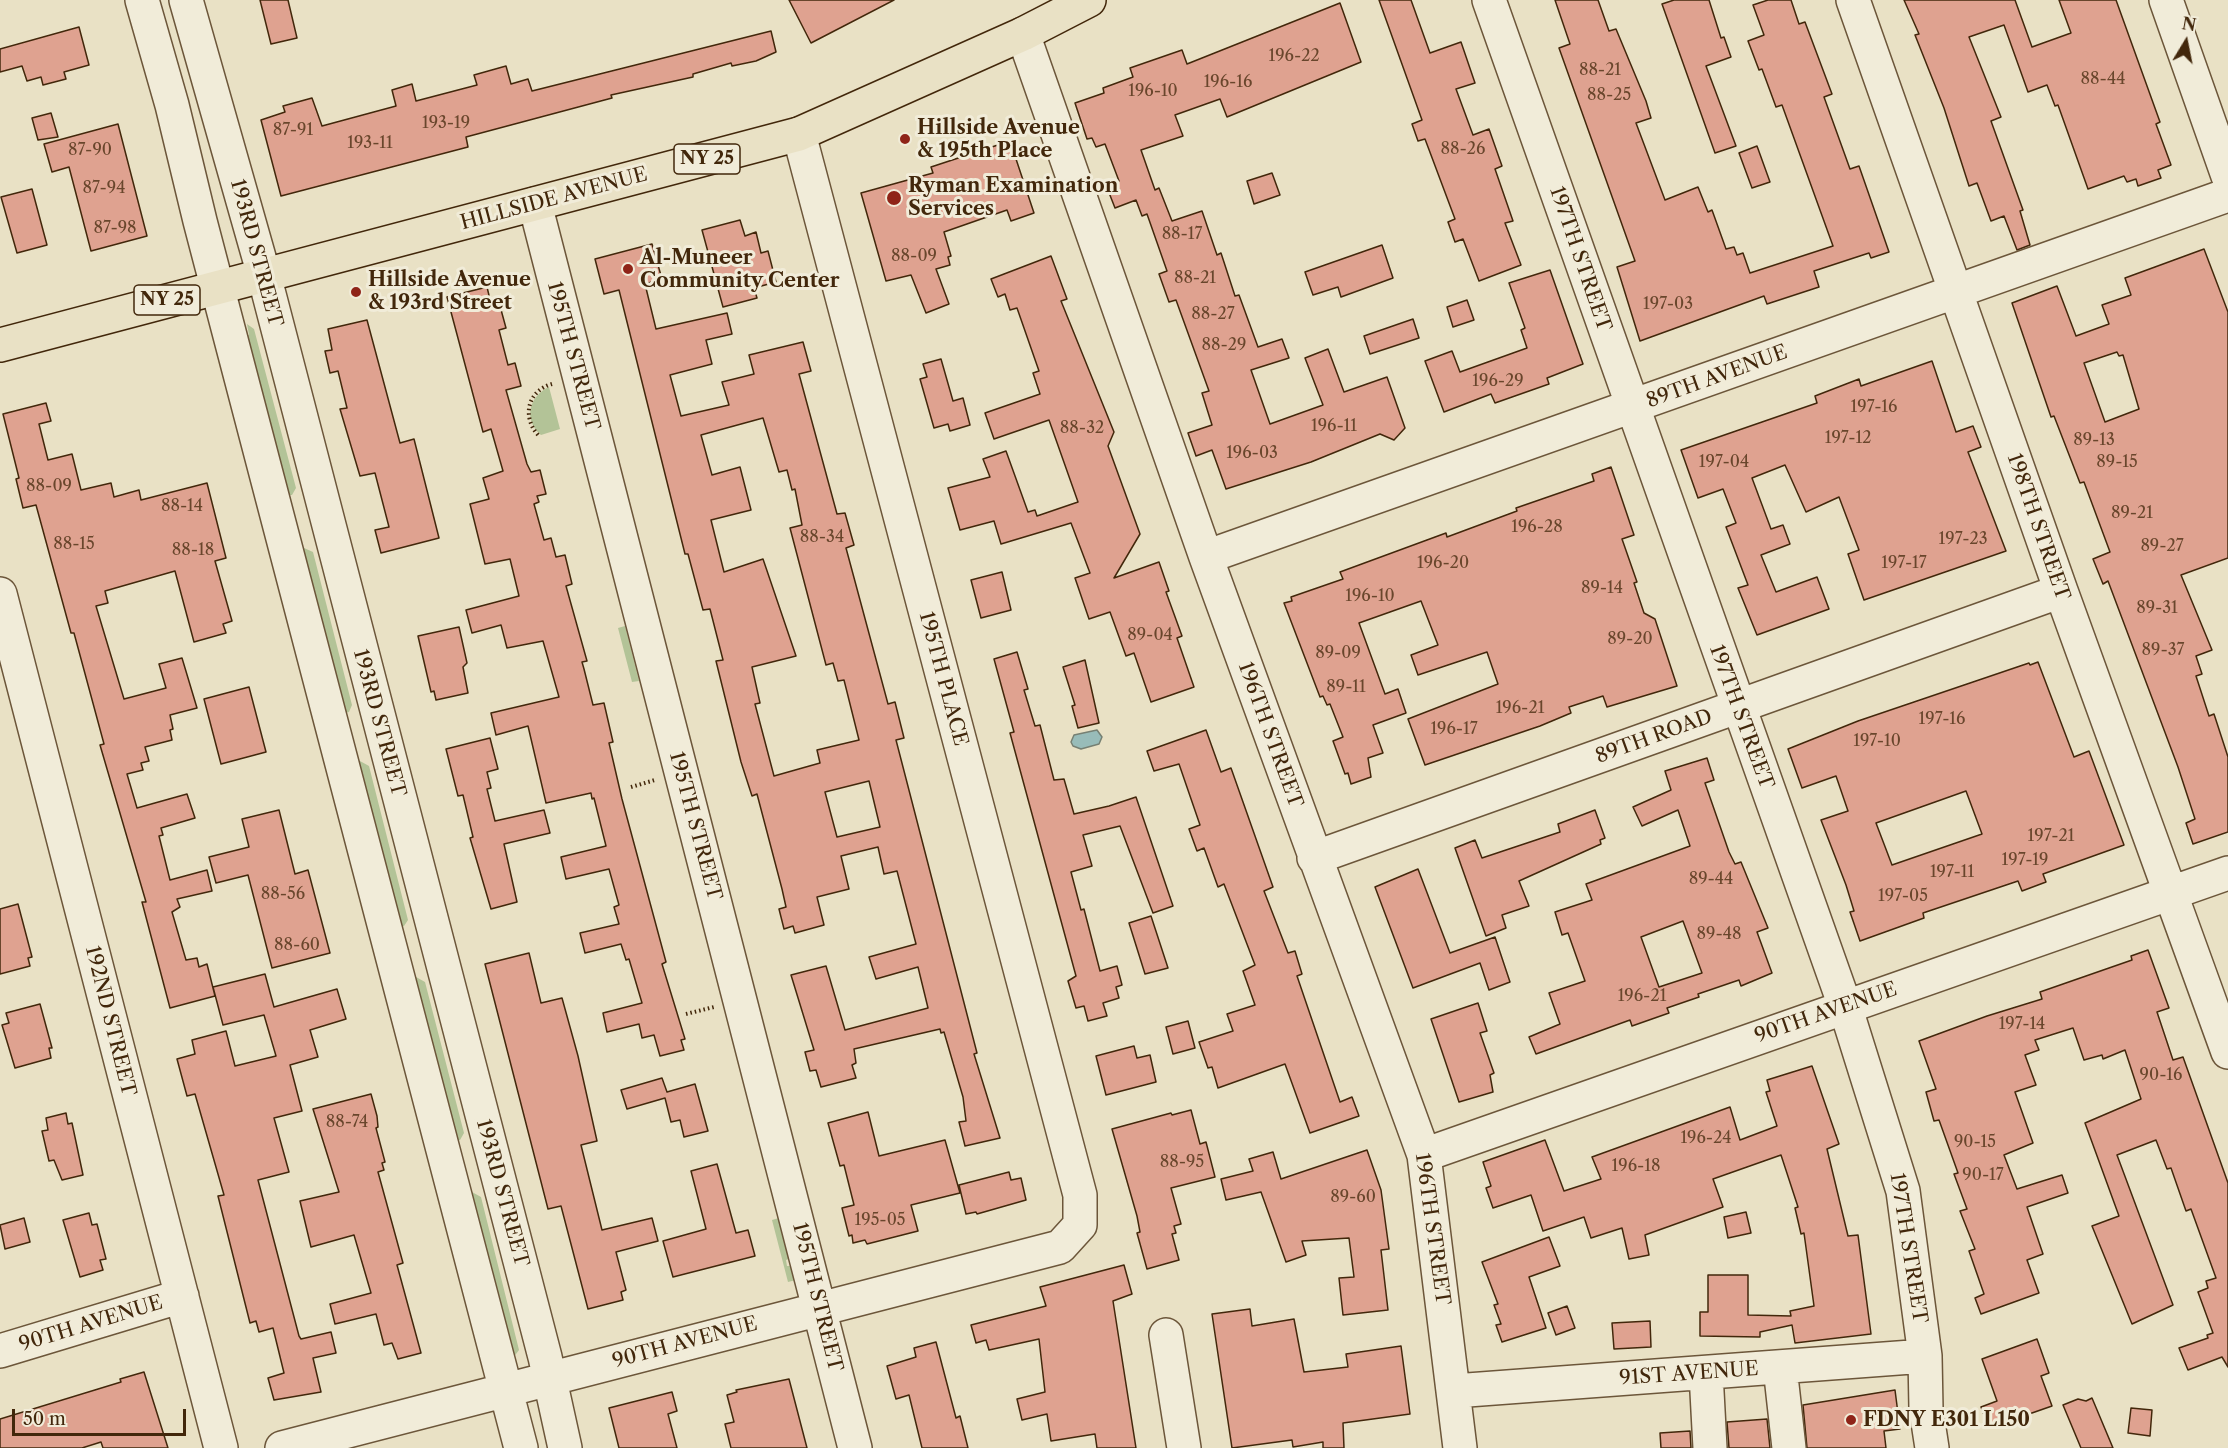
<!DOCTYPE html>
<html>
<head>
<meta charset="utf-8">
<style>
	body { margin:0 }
	#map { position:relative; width:2228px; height:1448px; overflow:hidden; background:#e9e1c5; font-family:"Libre Caslon Text",serif }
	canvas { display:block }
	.north { position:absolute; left:2156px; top:12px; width:60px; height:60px; -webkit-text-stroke:4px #f1ecd9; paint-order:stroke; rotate:10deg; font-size:16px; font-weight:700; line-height:24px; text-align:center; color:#42270b }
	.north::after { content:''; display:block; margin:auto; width:21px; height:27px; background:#42270b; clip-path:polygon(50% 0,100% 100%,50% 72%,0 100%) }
	.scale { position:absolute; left:12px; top:1409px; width:174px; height:27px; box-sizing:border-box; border:3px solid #42270b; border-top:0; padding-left:8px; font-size:18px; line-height:21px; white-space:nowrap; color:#42270b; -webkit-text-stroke:4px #f1ecd9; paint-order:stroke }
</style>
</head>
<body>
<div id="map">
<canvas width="2228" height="1448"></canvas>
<div class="north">N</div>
<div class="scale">50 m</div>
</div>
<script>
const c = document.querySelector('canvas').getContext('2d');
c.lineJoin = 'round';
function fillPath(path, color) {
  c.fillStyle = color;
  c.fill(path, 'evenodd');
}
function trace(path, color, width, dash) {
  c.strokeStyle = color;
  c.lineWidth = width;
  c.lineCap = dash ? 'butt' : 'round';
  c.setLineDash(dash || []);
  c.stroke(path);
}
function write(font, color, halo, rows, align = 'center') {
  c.font = font + ' "Libre Caslon Text",serif';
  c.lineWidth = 6;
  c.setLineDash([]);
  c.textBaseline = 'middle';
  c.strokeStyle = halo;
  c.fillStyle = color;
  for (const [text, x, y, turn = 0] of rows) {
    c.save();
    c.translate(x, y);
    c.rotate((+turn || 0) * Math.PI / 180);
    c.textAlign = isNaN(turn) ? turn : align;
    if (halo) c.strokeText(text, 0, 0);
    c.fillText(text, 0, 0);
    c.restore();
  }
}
fillPath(new Path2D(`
	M247,324L254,329L296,488L292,495H284L240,337L249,335Z
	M549,387L560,429L541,435C523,420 529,396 549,387Z
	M304,548L313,552L352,705L349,712L345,713L300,549Z
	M625,626L639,681L632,682L618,628Z
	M360,761L369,766L408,920L404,926L401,927L357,763Z
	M416,977L425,982L464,1133L460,1140L457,1141L413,979Z
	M472,1192L481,1197L519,1350L513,1358L468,1194Z
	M779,1218L789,1259L786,1260L787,1266H792L796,1280L788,1282L772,1220Z`), '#b3c397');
const water = new Path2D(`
	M1097,730L1102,737L1099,744L1081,749L1073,746L1071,742L1074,735Z`);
fillPath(water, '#98bcb9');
trace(water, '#768073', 1.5);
const building = new Path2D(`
	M260,0H288L297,38L271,44Z
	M789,0H894L811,43Z
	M1379,0H1411L1430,53L1461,42L1475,83L1456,89L1473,135L1489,129L1502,166L1495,169L1513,221L1505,223L1521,265L1479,281L1463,239L1455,242L1448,222L1455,219L1425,139L1418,141L1412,124L1422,120Z
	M1555,0H1598L1609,31L1616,29L1646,101L1651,118L1636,123L1665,200L1698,187L1708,212L1712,210L1726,249L1734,247L1737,255L1743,253L1750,273L1833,246L1782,105L1776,107L1762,69L1759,70L1748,41L1764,35L1753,5L1768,0H1791L1799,24L1805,22L1832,94L1824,97L1850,169L1859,166L1889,252L1871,258L1869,253L1814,271L1819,287L1767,304L1764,296L1640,341L1617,267L1635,261L1559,48L1570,44Z
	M1674,0H1709L1721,38L1724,37L1731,57L1706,66L1736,146L1715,153L1662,4Z
	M1904,0H2015L2032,47L2071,33L2059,0H2116L2160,122L2156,124L2171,165L2158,170L2161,178L2138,186L2136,179L2127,182L2124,176L2088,189L2058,105L2055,106L2047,85L2028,92L2004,25L1969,37L2001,117L1991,121L2023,210L2020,211L2030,245L2017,250L2004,216L1991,221L1977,183L1969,186L1944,108L1915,35L1919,34Z
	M1340,3L1361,62L1227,117L1220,99L1175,115L1183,136L1141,150L1155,190L1159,188L1172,221L1202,211L1217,255L1221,253L1235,296L1239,295L1258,347L1282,339L1289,358L1251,370L1270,424L1323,405L1305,358L1328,349L1344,392L1387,377L1405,428L1394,440L1380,434L1311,462L1226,489L1212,450L1196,456L1188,433L1212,425L1202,393L1209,391L1176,300L1169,302L1159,274L1167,271L1147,214L1142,216L1136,200L1115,208L1106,185L1119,181L1105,144L1096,147L1092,138L1087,139L1075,103L1104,93L1103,88L1133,77L1130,68L1182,50L1187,64Z
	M79,27L89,65L64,72L66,79L43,85L41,77L27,81L22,66L0,72V49Z
	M771,31L776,52L756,61L732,66L731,63L693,74V77L611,95L612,98L466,137L468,147L281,196L261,120L285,112L283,106L312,98L322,126L396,106L392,90L412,84L416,101L477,85L474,75L506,66L511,84L528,79L532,91Z
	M51,113L58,137L38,140L32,118Z
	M118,124L147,236L91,251L69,167L52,172L44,144Z
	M1010,141L1034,213L1011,221L1007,210L944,232L951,256L948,257L950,265L936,269L949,304L926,313L911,275L886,281L861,193L933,173L931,167Z
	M1757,146L1770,182L1752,188L1739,153Z
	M1272,173L1280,195L1254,204L1247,181Z
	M32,189L47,245L17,253L1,197Z
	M740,220L745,236L756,232L761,253L768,251L776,282L754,288L757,298L723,307L702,230Z
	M652,244L662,279L645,284L656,329L727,313L732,334L706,340L712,364L670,375L681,416L729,405L722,382L754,374L749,355L803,342L811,371L799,374L837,514L845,513L854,545L846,548L888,704L895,702L904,738L896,740L977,1053L974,1054L1000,1138L965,1146L959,1122L966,1121L963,1097L944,1032L941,1033L940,1029L854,1049L856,1063L852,1065L856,1078L821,1087L816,1070L810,1071L805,1052L814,1050L791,975L826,966L845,1030L928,1008L918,967L876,979L869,957L916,944L897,871L884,874L878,847L841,856L849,889L817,897L824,925L795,933L793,926L784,929L779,909L786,907L782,889L757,794L752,796L741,762L716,661L723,660L710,609L703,610L688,554H685L619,290L604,294L595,259ZM763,418L779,472L787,470L792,490L795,489L802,525L790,528L826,665L833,663L838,681L844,680L859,740L817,750L820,763L774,776L755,704L760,703L752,667L796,656L763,559L724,572L711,520L751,510L740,467L712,475L701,435ZM869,781L880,827L837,837L825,792Z
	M1382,245L1393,278L1341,297L1338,287L1313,295L1305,272Z
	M2204,249L2228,312V558L2181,575L2212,650L2196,656L2202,674L2196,676L2209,716L2214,714L2228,757V832L2193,844L2186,823L2195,819L2178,767L2108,581L2103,584L2093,559L2110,552L2084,482L2080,483L2054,416L2051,417L2012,303L2057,286L2076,336L2109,324L2102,305L2131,295L2125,278ZM2117,352L2119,356L2123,355L2139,409L2105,422L2084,363Z
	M1051,256L1067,299L1061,301L1114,432L1108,446L1140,534L1114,578L1159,562L1169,591L1166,592L1182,636L1177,638L1194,687L1151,702L1134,653L1126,656L1110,612L1089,619L1075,578L1090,573L1071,523L1001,544L994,521L960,530L948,488L990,477L983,459L1006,451L1028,512L1035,510L1037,516L1078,502L1049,420L994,439L985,413L1040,394L1033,373L1039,371L1017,308L1010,310L1005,294L998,297L991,279Z
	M1550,270L1583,364L1547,378L1549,384L1495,403L1491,394L1444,412L1425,361L1452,351L1460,372L1527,348L1521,330L1525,328L1509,283Z
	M487,287L492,308L500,306L506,328L499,330L508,365L515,363L521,386L506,390L527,464L531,472L540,470L546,494L537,496L539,502L534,504L544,540L551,538L556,557L565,555L572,584L566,586L587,661L582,662L584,669L593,705L604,703L613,742L609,743L622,799L666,962L662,964L685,1039L681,1040L684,1050L660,1056L654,1035L642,1038L639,1024L607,1032L603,1013L642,1003L629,959L626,960L621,944L585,953L580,933L619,924L614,907L619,905L609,869L566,879L561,857L606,846L594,798L592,799L591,793L546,803L528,726L496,735L491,713L559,697L543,641L507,648L501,625L472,633L466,610L519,596L510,559L485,564L470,504L489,499L483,478L503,471L491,429L483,432L447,297Z
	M1467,300L1474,320L1453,327L1447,307Z
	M1413,319L1419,338L1370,354L1364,336Z
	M367,320L400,443L414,439L439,538L381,553L375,530L389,527L375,473L360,476L340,409L347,408L338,371L330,373L325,351L332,350L328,329Z
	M941,359L953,401L963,398L970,425L950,431L948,424L934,428L920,379L927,377L923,364Z
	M1932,361L1956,432L1973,426L1981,447L1968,452L2006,551L1864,600L1848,554L1859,550L1839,497L1806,512L1785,465L1752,478L1771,529L1783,525L1790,544L1761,555L1776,592L1817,577L1829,609L1757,635L1738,588L1748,585L1726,527L1736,523L1723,489L1698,498L1681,450L1817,403L1815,396L1859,379L1861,386Z
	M46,403L51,421L39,424L48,460L72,454L81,490L111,483L114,497L139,490L141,500L207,483L226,558L215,561L232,621L223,624L226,633L194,642L175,571L105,591L108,603L96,606L124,699L166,688L159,664L182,658L197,708L170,715L173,729L170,730L172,740L145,747L149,761L141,763L143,770L127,774L137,808L187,794L195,818L161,828L163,835L159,836L170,880L207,870L212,891L177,899L180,907L172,912L186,960L197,958L199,967L207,964L215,996L170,1008L142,902H146L100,745L104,744L74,633H71L36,505L23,508L16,479L19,478L3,414Z
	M1611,467L1634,535L1622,539L1637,582L1634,583L1644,613L1655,619L1677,686L1607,707L1603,696L1569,707L1571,713L1540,726L1425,765L1408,719L1498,684L1487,652L1418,675L1411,655L1438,645L1421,601L1359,623L1385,694L1398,689L1406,713L1373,725L1383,753L1368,758L1371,777L1351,784L1348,773L1345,774L1333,741L1343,737L1330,704L1327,705L1323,696L1320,697L1284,603L1292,601L1291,597L1343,579L1340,572L1446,533L1447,537L1517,511L1516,508L1594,481L1592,474Z
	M1002,572L1011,610L981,618L971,580Z
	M459,627L467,663L463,667L468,693L436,700L434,691L431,692L418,636Z
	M1017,652L1028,689L1024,690L1035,726L1040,725L1054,780L1064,779L1074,814L1109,806L1136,797L1173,906L1153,913L1120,826L1083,835L1092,866L1071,872L1081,910L1084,909L1100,971L1117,966L1122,985L1116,987L1119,998L1103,1003L1107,1016L1088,1021L1084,1006L1076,1008L1068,981L1076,976L1010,733L1014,732L994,659Z
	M1085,660L1099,723L1078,728L1072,706L1075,705L1063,667Z
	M2038,662L2074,757L2089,751L2124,845L2043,874L2046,882L2022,891L2018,881L1923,913L1924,918L1860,941L1850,912L1854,911L1846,885L1821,820L1848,811L1836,776L1802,788L1788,749L1858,721L2029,663L2030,665ZM1966,791L1982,834L1892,865L1876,823Z
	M249,687L266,752L221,764L204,699Z
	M1206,730L1221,772L1231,768L1273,887L1264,891L1288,953L1295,951L1302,974L1297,976L1340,1102L1352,1097L1359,1116L1310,1133L1285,1064L1218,1088L1212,1067L1208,1068L1199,1042L1233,1031L1227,1014L1255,1005L1243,971L1255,965L1224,884L1218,887L1204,848L1197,851L1189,829L1200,825L1179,764L1154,771L1147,751Z
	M490,738L498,769L487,772L491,788L487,789L495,821L544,810L550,833L504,844L517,902L491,909L470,838L473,837L463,795L458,796L446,749Z
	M1707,758L1714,780L1705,783L1729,852L1735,864L1741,862L1768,928L1757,932L1772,973L1741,986L1739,980L1698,994L1699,997L1667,1008L1669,1013L1632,1026L1630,1020L1536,1054L1529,1037L1560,1024L1549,993L1585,981L1568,933L1562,935L1555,912L1592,900L1586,884L1690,846L1678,810L1642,826L1633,807L1671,790L1665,771ZM1683,921L1702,973L1659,987L1641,937Z
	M279,810L295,874L308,870L330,953L272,968L248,875L216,883L209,857L249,847L242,819Z
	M1595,810L1605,838L1600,840L1601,844L1519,881L1529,906L1502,915L1506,928L1486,936L1455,848L1475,840L1482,858L1560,832L1558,824Z
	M1418,869L1450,953L1495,937L1510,982L1489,990L1480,963L1413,988L1375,887Z
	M18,904L32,957L28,958L30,966L0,974V909Z
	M1151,916L1168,968L1145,974L1129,923Z
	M2148,950L2169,1008L2157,1012L2173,1060L2183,1057L2228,1183V1367L2222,1357L2188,1370L2179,1348L2208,1338L2207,1335L2213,1333L2198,1292L2208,1288L2206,1281L2216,1278L2191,1209L2186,1211L2171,1168L2167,1169L2156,1140L2117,1155L2173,1305L2132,1324L2092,1226L2119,1216L2085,1123L2141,1099L2125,1050L2103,1059L2102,1055L2084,1060L2073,1028L2035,1040L2039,1050L2025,1055L2036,1085L2015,1092L2033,1143L2004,1155L2017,1189L2062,1175L2068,1193L2027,1207L2043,1254L2027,1260L2039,1293L1981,1314L1975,1298L1984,1294L1969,1251L1975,1249L1960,1211L1967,1209L1954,1174L1958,1173L1939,1120L1934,1121L1926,1092L1936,1089L1919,1041L1987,1016L2042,999L2040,992L2132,960L2131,956Z
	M529,953L541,1003L562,998L578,1056L597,1141L581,1145L602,1230L652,1218L658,1241L616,1252L626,1290L621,1292L623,1300L588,1309L561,1206L548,1209L485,964Z
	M265,974L274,1007L337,989L346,1019L310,1030L318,1057L290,1065L302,1111L274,1118L289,1172L258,1180L299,1336L301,1339L331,1332L336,1353L313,1358L321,1392L274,1400L268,1378L284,1373L273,1328L259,1332L256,1321L250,1323L218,1196L224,1195L195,1094L187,1096L177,1059L195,1054L192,1040L226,1031L235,1066L276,1056L264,1015L223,1025L213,987Z
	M1478,1003L1487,1031L1480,1033L1494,1073L1490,1075L1493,1092L1459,1102L1431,1019Z
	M40,1004L52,1048H49L51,1058L15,1068L2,1025L9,1023L6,1013Z
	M1188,1021L1195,1048L1173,1054L1166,1027Z
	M1134,1046L1137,1058L1150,1055L1156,1082L1106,1095L1096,1056Z
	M1812,1066L1839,1144L1827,1149L1848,1236L1858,1235L1871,1334L1795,1343L1792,1325L1760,1332V1337L1700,1336V1312H1708V1275H1748V1315L1791,1316L1790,1311L1814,1306L1804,1233L1801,1234L1795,1208L1798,1207L1781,1155L1713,1179L1723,1207L1645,1235L1649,1255L1629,1259L1622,1228L1591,1238L1584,1217L1543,1231L1531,1195L1493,1208L1486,1188L1491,1186L1483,1162L1545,1140L1564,1191L1601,1179L1592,1157L1730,1107L1740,1140L1777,1126L1766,1092L1770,1091L1767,1080Z
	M662,1078L667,1092L695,1084L708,1131L684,1137L680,1120L671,1122L665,1098L627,1109L621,1090Z
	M371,1094L377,1116L378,1127L376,1128L385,1162L382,1163L384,1170L378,1172L403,1263L397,1265L421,1353L398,1359L392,1343L384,1345L376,1314L335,1324L330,1304L371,1293L354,1235L311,1247L300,1201L339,1192L313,1109Z
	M1191,1110L1200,1144L1206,1142L1215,1177L1171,1188L1181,1224L1174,1226L1176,1233L1172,1234L1179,1260L1147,1269L1137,1233L1140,1232L1137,1216L1112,1129L1171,1113L1172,1115Z
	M868,1112L879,1156L945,1140L960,1193L911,1205L918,1231L867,1244L865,1240L853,1243L852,1235L849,1236L842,1208L854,1205L844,1165L840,1166L828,1123Z
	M66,1113L68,1124L72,1123L83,1175L62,1180L54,1160L49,1161L42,1131L48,1130L46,1118Z
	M1367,1150L1381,1190L1389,1249L1381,1250L1388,1310L1343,1315L1339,1278L1354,1277L1349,1238L1302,1241L1306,1255L1286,1262L1261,1192L1226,1200L1221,1179L1253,1171L1249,1159L1273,1152L1281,1179Z
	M717,1164L736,1233L748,1230L755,1256L673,1277L663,1241L706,1229L691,1171Z
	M1009,1172L1011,1180L1021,1178L1026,1200L977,1214L976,1212L966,1214L959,1185Z
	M1746,1212L1751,1233L1728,1238L1724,1217Z
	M89,1213L92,1225L97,1224L106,1259L100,1260L103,1270L80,1277L63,1220Z
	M24,1218L30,1242L5,1249L0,1225Z
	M1549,1237L1560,1266L1529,1277L1546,1328L1502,1342L1496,1325L1501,1324L1494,1305L1498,1304L1482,1262Z
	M1124,1265L1132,1294L1113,1301L1136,1448H1097L1095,1434L1051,1441L1047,1414L1022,1420L1017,1399L1045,1392L1039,1339L989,1350L986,1340L976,1343L971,1325L1046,1306L1040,1287Z
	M1567,1306L1575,1328L1556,1335L1548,1313Z
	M1250,1309L1252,1326L1294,1319L1304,1372L1348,1367L1346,1354L1401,1346L1410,1414L1343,1423L1344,1448H1323V1442L1293,1447L1292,1440L1232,1448L1212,1314Z
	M1650,1321L1651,1347L1614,1349L1612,1323Z
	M2037,1339L2049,1373L2041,1376L2052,1406L1989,1428L1981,1407L1997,1401L1982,1359Z
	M936,1342L956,1418L960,1416L968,1448H922L909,1395L896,1399L887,1366L916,1357L914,1348Z
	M144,1372L168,1448H103L101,1442L82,1448H0V1419L121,1382L120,1379Z
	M789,1379L807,1448H731L725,1424L734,1422L727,1395L737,1392L736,1390Z
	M1895,1390L1900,1429L1884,1431L1886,1448H1807L1803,1405Z
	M672,1392L677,1411L668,1414L677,1448H619L609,1408Z
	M2092,1398L2113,1448H2081L2063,1405L2078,1399L2086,1401Z
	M2131,1408L2152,1410L2150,1436L2128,1433Z
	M1767,1419L1770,1448H1729L1727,1422Z
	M1690,1431L1691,1448H1661L1660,1433Z`);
fillPath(building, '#dfa290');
trace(building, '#42270b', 1.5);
const minor = new Path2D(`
	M142,0L172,105L200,221L521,1448
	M186,0L264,275L545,1357L565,1448
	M1489,0L1845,1006L1903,1191L1925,1356L1926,1409L1932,1448
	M1853,0L2061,591L2228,1052
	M2166,0L2228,176
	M1023,34L1206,557L1424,1155L1460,1448
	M535,204L855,1448
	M1206,557L2228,195
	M0,594L221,1448
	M1314,858L2061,591
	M1424,1155L2228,873
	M1166,1335L1184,1448
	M0,1351L182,1296
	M1780,1367L1789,1448
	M1706,1373L1710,1448
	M1454,1391L1925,1356
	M282,1448L1060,1247L1080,1225V1195L799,134`);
const major = new Path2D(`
	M0,345L799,134L1023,34L1089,0`);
trace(minor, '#6c563a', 36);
trace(major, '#42270b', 36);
trace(new Path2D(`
	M538,435C522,417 527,391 552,384
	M631,787L655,780
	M686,1014L714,1007`), '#42270b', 4, [1.5, 3]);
trace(minor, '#f1ecd9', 33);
trace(major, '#e9e1c5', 33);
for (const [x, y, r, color] of [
	[905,139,6,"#8f2418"],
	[894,198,8,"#8f2418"],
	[628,269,6,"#8f2418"],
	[356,292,6,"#8f2418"],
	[1851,1420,6,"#8f2418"]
]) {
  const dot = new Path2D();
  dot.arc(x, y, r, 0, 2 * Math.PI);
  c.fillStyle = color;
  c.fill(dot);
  trace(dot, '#f1ecd9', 2);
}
write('16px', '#69462c', null, [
	["196-22",1294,56],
	["88-21",1600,70],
	["88-44",2103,79],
	["196-16",1228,82],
	["196-10",1153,91],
	["88-25",1609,95],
	["193-19",446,123],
	["87-91",293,130],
	["193-11",370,143],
	["88-26",1463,149],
	["87-90",90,150],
	["87-94",104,188],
	["87-98",115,228],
	["88-17",1182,234],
	["88-09",914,256],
	["88-21",1195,278],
	["197-03",1668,304],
	["88-27",1213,314],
	["88-29",1224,345],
	["196-29",1498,381],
	["197-16",1874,407],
	["196-11",1334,426],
	["88-32",1082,428],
	["197-12",1848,438],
	["89-13",2094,440],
	["196-03",1252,453],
	["197-04",1724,462],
	["89-15",2117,462],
	["88-09",49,486],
	["88-14",182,506],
	["89-21",2132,513],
	["196-28",1537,527],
	["88-34",822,537],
	["197-23",1963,539],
	["88-15",74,544],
	["89-27",2162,546],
	["88-18",193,550],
	["196-20",1443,563],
	["197-17",1904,563],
	["89-14",1602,588],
	["196-10",1370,596],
	["89-31",2157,608],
	["89-04",1150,635],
	["89-20",1630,639],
	["89-37",2163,650],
	["89-09",1338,653],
	["89-11",1346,687],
	["196-21",1520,708],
	["197-16",1942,719],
	["196-17",1454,729],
	["197-10",1877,741],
	["197-21",2051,836],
	["197-19",2025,860],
	["197-11",1952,872],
	["89-44",1711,879],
	["88-56",283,894],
	["197-05",1903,896],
	["89-48",1719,934],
	["88-60",297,945],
	["196-21",1642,996],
	["197-14",2022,1024],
	["90-16",2161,1075],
	["88-74",347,1122],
	["196-24",1706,1138],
	["90-15",1975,1142],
	["88-95",1182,1162],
	["196-18",1636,1166],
	["90-17",1983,1175],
	["89-60",1353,1197],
	["195-05",880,1220]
]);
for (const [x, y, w] of [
	[707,159,66],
	[167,300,66]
]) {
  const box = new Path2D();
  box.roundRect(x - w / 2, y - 15, w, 30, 4.5);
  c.fillStyle = '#f1ecd9';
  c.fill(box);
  trace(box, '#42270b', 1.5);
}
write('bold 18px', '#42270b', null, [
	["NY 25",707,159],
	["NY 25",167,300]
]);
write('bold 20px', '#42270b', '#f1ecd9', [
	["Hillside Avenue",917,128],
	["& 195th Place",917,151],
	["Ryman Examination",908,186],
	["Services",908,209],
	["Al-Muneer",640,258],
	["Community Center",640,281],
	["Hillside Avenue",368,280],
	["& 193rd Street",368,303],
	["FDNY E301 L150",1863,1420]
], 'left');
write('20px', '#42270b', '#f1ecd9', [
	["HILLSIDE AVENUE",554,199,-15],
	["193RD STREET",256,253,75],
	["197TH STREET",1580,259,71],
	["195TH STREET",573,356,75],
	["89TH AVENUE",1717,377,-20],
	["198TH STREET",2038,527,71],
	["195TH PLACE",943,679,75],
	["197TH STREET",1741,717,70],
	["193RD STREET",379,723,75],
	["196TH STREET",1270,735,70],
	["89TH ROAD",1654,737,-20],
	["195TH STREET",695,826,75],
	["90TH AVENUE",1826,1013,-19],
	["192ND STREET",110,1021,76],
	["193RD STREET",502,1193,75],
	["196TH STREET",1432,1229,82],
	["197TH STREET",1908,1248,81],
	["195TH STREET",817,1297,76],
	["90TH AVENUE",91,1324,-17],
	["90TH AVENUE",685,1343,-15],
	["91ST AVENUE",1689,1374,-4]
]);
</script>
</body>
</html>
